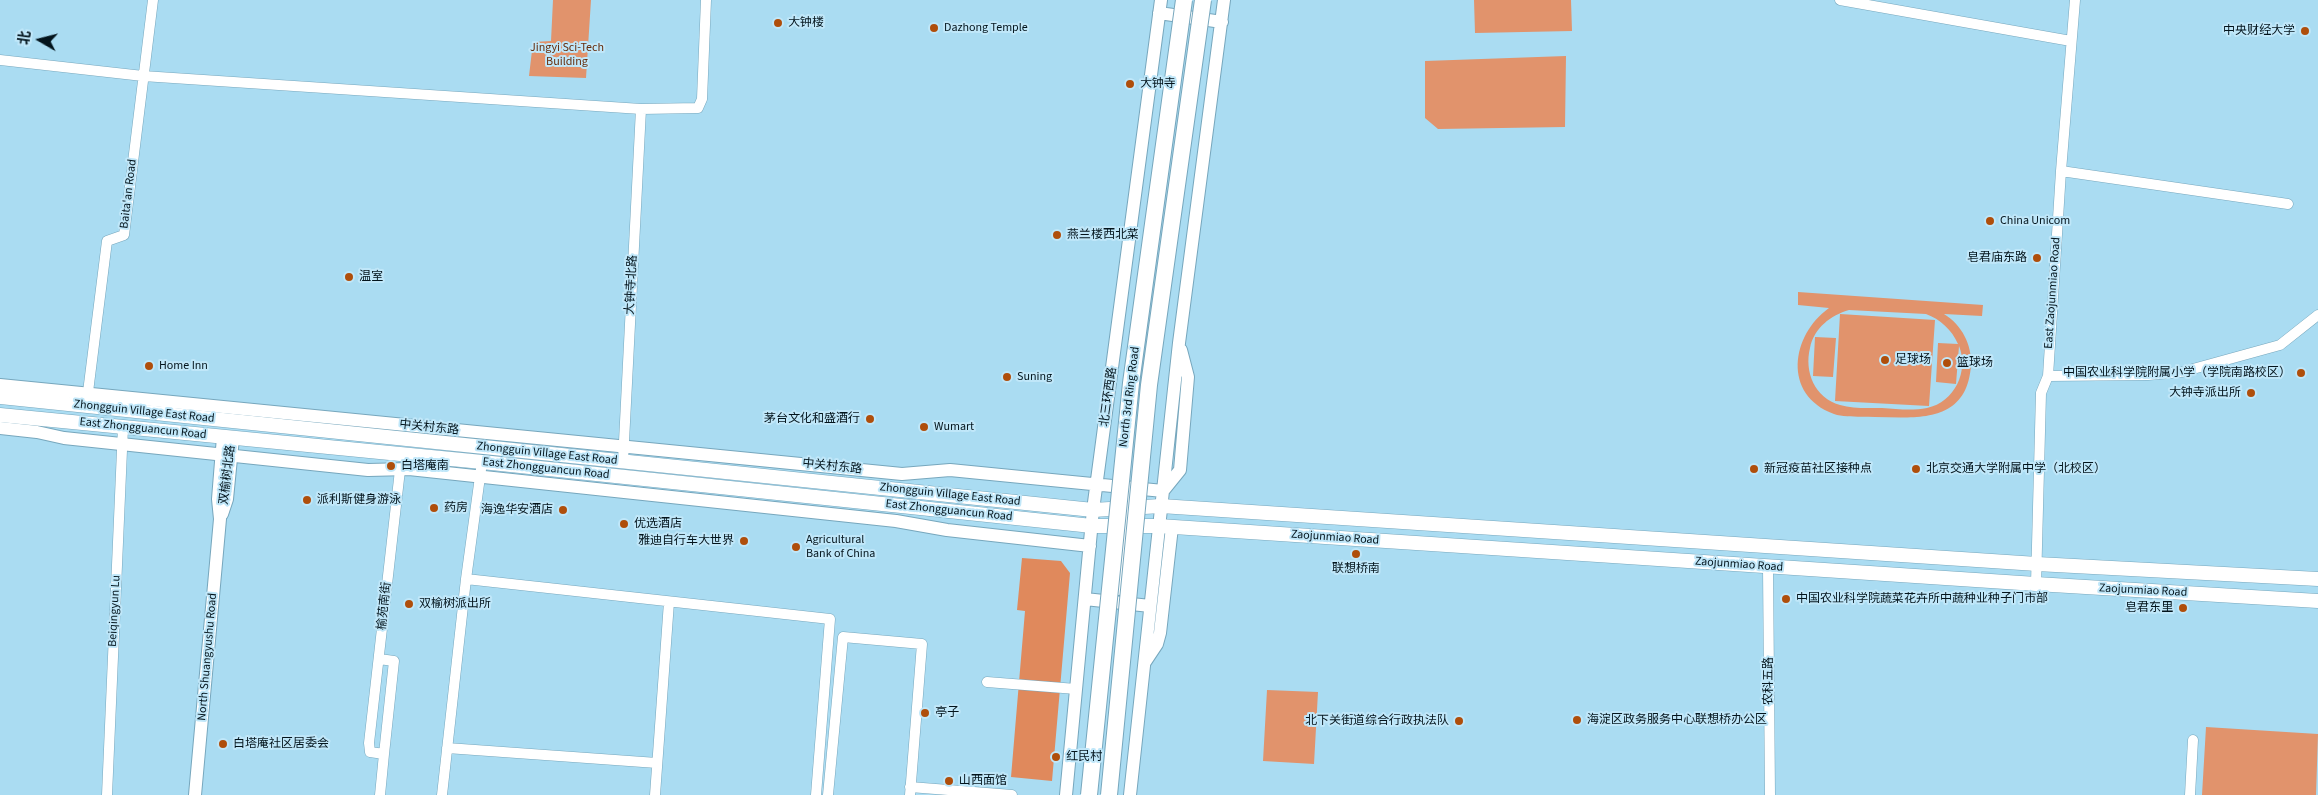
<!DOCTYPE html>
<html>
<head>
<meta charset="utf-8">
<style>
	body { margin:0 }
	#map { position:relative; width:2318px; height:795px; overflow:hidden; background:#aadcf2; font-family:"Source Sans 3","Noto Sans SC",sans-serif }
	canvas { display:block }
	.north { position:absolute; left:15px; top:15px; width:50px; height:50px; -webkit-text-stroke:4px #c0e7f9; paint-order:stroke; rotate:278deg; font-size:14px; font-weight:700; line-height:20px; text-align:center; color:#03141c }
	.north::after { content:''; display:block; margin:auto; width:18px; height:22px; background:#03141c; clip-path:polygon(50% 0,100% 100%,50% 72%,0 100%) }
</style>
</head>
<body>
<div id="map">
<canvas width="2318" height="795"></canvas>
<div class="north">北</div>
</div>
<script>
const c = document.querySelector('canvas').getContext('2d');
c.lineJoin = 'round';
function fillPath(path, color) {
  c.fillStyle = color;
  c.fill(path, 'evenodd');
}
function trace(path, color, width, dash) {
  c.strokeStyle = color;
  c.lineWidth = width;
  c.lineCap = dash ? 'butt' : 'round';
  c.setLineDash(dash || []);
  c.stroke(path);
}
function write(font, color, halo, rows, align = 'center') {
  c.font = font + ' "Source Sans 3","Noto Sans SC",sans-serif';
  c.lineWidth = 4;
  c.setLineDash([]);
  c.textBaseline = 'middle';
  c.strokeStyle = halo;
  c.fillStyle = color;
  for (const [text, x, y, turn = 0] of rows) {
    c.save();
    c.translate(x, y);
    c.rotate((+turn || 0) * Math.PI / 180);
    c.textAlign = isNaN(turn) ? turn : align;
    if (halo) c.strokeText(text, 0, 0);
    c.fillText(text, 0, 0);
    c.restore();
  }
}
fillPath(new Path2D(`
	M553,0H591L586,78L529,76L533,42L551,41Z
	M1474,0H1571L1572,31L1475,33Z
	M1566,56L1565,127L1438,129L1425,118V61Z
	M1798,292L1983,305L1982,316L1944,314C1962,325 1972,345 1971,365C1967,423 1919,418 1875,417C1862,416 1846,418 1834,414C1782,395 1791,335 1829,308L1798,305ZM1849,310L1926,314C1940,319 1952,330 1958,344L1938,343L1936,382L1956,384L1959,346C1969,371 1955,402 1927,408C1912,411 1897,409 1882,408C1868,408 1853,409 1840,405C1815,398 1804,372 1810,348C1814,328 1831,315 1849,310Z
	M1840,314L1935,320L1929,406L1835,401Z
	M1815,337L1836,338L1833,377L1813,376Z
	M1267,690L1318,692L1314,764L1263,761Z
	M2206,727L2318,734L2316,795H2202Z`), '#e1936c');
fillPath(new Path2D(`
	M1022,558L1061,561L1070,573L1052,781L1011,777L1025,611L1017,610Z`), '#e0895c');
const minor = new Path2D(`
	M1840,0L2071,41
	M0,60L143,76L641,109L698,108L702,99L706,0
	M2061,171L2288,204
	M2048,376L2148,375L2182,372L2280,345L2318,315
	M87,400L107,241L124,235L153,0
	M623,461L641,109
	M1768,567L1770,795
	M466,579L830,619L816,795
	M2036,584L2041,393L2048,376L2061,171L2075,0
	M379,659L394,661L384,754L370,752L369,743L400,470
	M987,682L1076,689
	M447,748L657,763
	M910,787L1012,795
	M107,795L123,427
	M380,795L384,754
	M442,795L466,579L482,462
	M655,795L669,602
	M828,795L843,637L922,644L910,795
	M2190,795L2193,740`);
const tertiary = new Path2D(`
	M1159,13L1222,22
	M0,385L902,474L950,470L1163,491
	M0,428L37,432L64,438L368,470L409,469L896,521L947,530L1090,546
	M1163,491L1180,470L1188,377L1181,350
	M222,514L227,499L233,438
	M1118,589L1128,487
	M1085,599L1150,606
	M1145,662L1157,644L1160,633L1172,527
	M195,795L220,519L218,499L223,437
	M1066,795L1093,510L1161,0
	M1130,795L1179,343L1224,0`);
const secondary = new Path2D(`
	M0,397L1093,510L1161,506L2037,564L2318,579
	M0,415L482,462L1092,526H1159L2036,584L2318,601`);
trace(minor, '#77a7bd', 11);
trace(tertiary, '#77a7bd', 14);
trace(secondary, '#77a7bd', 15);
trace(minor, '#fff', 10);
trace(tertiary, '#fff', 12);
trace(secondary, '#fff', 14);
const trunkBridge = new Path2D(`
	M1089,795L1131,383L1184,0
	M1109,795L1149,385L1203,0`);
trace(trunkBridge, '#77a7bd', 18, []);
trace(trunkBridge, '#fff', 16);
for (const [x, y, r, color] of [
	[778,23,5,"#af4e0b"],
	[934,28,5,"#af4e0b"],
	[2305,31,5,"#af4e0b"],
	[1130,84,5,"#af4e0b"],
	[1990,221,5,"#af4e0b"],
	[1057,235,5,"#af4e0b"],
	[2037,258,5,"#af4e0b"],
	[349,277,5,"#af4e0b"],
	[1885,360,5,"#af4e0b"],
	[1947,363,5,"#af4e0b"],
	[149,366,5,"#af4e0b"],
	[2301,373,5,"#af4e0b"],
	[1007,377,5,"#af4e0b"],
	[2251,393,5,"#af4e0b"],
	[870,419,5,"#af4e0b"],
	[924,427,5,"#af4e0b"],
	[391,466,5,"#af4e0b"],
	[1754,469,5,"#af4e0b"],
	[1916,469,5,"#af4e0b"],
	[307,500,5,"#af4e0b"],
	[434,508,5,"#af4e0b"],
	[563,510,5,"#af4e0b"],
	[624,524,5,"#af4e0b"],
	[744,541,5,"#af4e0b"],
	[796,547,5,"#af4e0b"],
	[1356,554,5,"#af4e0b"],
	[1786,599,5,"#af4e0b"],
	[409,604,5,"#af4e0b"],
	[2183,608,5,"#af4e0b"],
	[925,713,5,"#af4e0b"],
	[1577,720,5,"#af4e0b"],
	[1459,721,5,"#af4e0b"],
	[223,744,5,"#af4e0b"],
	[1056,757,5,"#af4e0b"],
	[949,781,5,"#af4e0b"]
]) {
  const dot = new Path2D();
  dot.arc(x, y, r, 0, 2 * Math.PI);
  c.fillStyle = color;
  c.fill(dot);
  trace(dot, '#c0e7f9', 2);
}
write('12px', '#03141c', '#c0e7f9', [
	["大钟楼",788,23],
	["Dazhong Temple",944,28],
	["中央财经大学",2295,31,"right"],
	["大钟寺",1140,84],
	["China Unicom",2000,221],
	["燕兰楼西北菜",1067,235],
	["皂君庙东路",2027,258,"right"],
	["温室",359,277],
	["足球场",1895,360],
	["篮球场",1957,363],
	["Home Inn",159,366],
	["中国农业科学院附属小学（学院南路校区）",2291,373,"right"],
	["Suning",1017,377],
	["大钟寺派出所",2241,393,"right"],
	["茅台文化和盛酒行",860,419,"right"],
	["Wumart",934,427],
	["白塔庵南",401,466],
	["新冠疫苗社区接种点",1764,469],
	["北京交通大学附属中学（北校区）",1926,469],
	["派利斯健身游泳",317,500],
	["药房",444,508],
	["海逸华安酒店",553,510,"right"],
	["优选酒店",634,524],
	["Agricultural",806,540],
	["Bank of China",806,554],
	["雅迪自行车大世界",734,541,"right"],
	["联想桥南",1356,569,"center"],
	["中国农业科学院蔬菜花卉所中蔬种业种子门市部",1796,599],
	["双榆树派出所",419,604],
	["皂君东里",2173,608,"right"],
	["亭子",935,713],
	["海淀区政务服务中心联想桥办公区",1587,720],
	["北下关街道综合行政执法队",1449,721,"right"],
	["白塔庵社区居委会",233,744],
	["红民村",1066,757],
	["山西面馆",959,781]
], 'left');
write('12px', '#652d0c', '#c0e7f9', [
	["Jingyi Sci-Tech",567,48],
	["Building",567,62]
]);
write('12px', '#03141c', '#c0e7f9', [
	["Baita'an Road",129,194,-83],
	["大钟寺北路",632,285,-87],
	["East Zaojunmiao Road",2053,293,-86],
	["北三环西路",1109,397,-82],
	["North 3rd Ring Road",1130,397,-83],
	["Zhongguin Village East Road",144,412,6],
	["中关村东路",429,428,6],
	["East Zhongguancun Road",143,429,6],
	["Zhongguin Village East Road",547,454,6],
	["中关村东路",832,467,6],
	["East Zhongguancun Road",546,469,6],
	["双榆树北路",228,475,-83],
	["Zhongguin Village East Road",950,495,6],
	["East Zhongguancun Road",949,511,6],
	["Zaojunmiao Road",1335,538,4],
	["Zaojunmiao Road",1739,565,4],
	["Zaojunmiao Road",2143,591,3],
	["榆苑南街",385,606,-84],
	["Beiqingyun Lu",115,611,-87],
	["North Shuangyushu Road",208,657,-85],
	["农科五路",1769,681,-90]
]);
</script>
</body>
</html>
